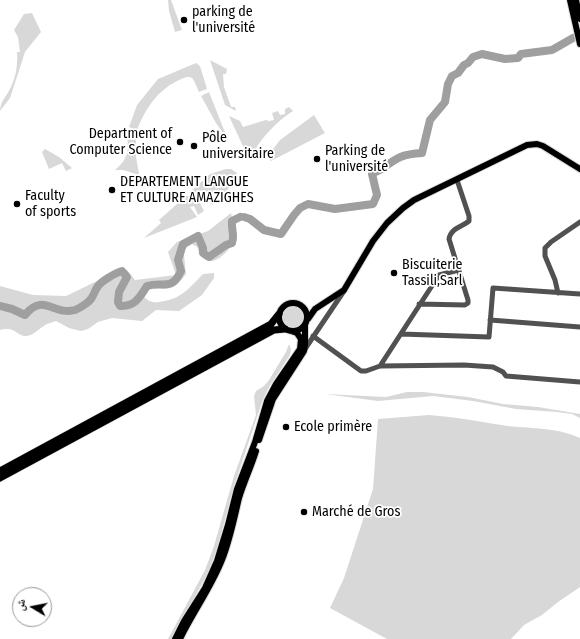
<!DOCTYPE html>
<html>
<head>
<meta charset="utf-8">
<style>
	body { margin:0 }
	#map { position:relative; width:580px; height:639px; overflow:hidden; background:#fff; font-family:"Fira Sans Condensed","Noto Naskh Arabic",sans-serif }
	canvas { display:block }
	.north { position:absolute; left:12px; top:587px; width:40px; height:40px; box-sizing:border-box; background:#fff; border:1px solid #999; border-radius:50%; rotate:280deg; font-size:11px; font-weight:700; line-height:16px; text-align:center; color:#000 }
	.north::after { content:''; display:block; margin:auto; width:14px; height:18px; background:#000; clip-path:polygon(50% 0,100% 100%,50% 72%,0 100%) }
</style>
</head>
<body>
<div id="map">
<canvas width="580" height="639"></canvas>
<div class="north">ش</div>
</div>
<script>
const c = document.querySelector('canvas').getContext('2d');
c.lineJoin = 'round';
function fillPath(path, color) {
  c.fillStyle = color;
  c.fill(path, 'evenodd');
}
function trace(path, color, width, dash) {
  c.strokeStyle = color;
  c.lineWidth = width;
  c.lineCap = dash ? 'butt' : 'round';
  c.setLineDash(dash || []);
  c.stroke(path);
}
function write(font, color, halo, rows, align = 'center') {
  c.font = font + ' "Fira Sans Condensed",sans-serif';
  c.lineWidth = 3.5;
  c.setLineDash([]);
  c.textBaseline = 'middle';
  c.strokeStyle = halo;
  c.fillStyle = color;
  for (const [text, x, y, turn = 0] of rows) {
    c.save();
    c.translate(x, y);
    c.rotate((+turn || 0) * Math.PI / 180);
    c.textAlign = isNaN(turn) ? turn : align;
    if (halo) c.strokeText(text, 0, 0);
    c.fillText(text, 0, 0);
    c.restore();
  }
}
fillPath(new Path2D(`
	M168,0H171L182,30L175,32L169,11Z
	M32,13L41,32L25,52L13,89L10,98L0,111C0,102 6,97 10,89C16,77 18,65 17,52H20L18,37L14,30L24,14Z
	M210,60L227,69L226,74H223L224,87L231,107H235L236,111L225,105Z
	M196,63L200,66L207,89L199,92C197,88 195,81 192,78C188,75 181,79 177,81C157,91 145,109 137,130L129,127L137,105L158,79Z
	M209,92L228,140L216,123L201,96Z
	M289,107L293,111C279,120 267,132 258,145C255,150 253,155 248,157L229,116L240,121L243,127L266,120L269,121L274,120L272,113L278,111L280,115L285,114V109Z
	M314,115L325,133L271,161L267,157L280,140Z
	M127,135L136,136V157L139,174H136L123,170H115C128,159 129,151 127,135Z
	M45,149L59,157L72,168L66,171L62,163L49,169L42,152Z
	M226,169H231L237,173V177L222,197C213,189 199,192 189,193L210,174Z
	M186,196H211L219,199L212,205L207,198L199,201L204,211L198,215L194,206L190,207L197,217L144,238L161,223L159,220Z
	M231,213L236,239C230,249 213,272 200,255C199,253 198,249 197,247L192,244L185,249L184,255L186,274C181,281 175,288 166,289C157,289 154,284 144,289L143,295C147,301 152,303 159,302C182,299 188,289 203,274L214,273V278L202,295L179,311L156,310L142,321L112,318L98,322L88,329L81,331L69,328L56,321C53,322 50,323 47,324C41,327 34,335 27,336C16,337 17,326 0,330V286L33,295L66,296L120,270H127L135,280L176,275L168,252L177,242L208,231Z
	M282 317a11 11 0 1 1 22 0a11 11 0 1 1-22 0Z
	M289,344L291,349L290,355L269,387L262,402L234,486L217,549L208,573L171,639H168L205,570L214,546L234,476L256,415L254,396L256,391L264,386L269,380L286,352Z
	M407,392H423L468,397L503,404L538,407L580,414V418L572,414L557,412L516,409L473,401L433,396L378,401L325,394L386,397Z
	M429,415C456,417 482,422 508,426C533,429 557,427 580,438V587L558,602L542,615L524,625L511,639H387L330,608L344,578L373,489L378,419Z`), '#d8d8d8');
trace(new Path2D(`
	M244,217L250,219L264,230L281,234L294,215L300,208L308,204L335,209L373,204L377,195L372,174C376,171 379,171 383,168C398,157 403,154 422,153L430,120L445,102L448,84L452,76L458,73L464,65L468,63L473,57L482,54L505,59L518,58L521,54L552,50L573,38
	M0,306L12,309L25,315C43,292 54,316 75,310C80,308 88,303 91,299C94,295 95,290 98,286C102,281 115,273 122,271L127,277L119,292L118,302L120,306C135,307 140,297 147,286C164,281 171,292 181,271L178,260L183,244L198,236L203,248V253L209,257L226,245L232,243C235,234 231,230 232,221L240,217`), '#9f9f9f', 8);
const major = new Path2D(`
	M570,0L580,44
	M576,0L580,19
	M279 317a14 14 0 1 1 28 0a14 14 0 1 1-28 0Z
	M308,319L315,309L344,290L373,241L387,223L403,208L414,200L527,145L537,144L543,146L580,169
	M259,440L273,399L304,351L305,345V325
	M175,639L184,621L205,588L217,561L228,525L237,489L255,442L267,401L276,384L300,349L301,339L297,333L288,330
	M180,639C193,612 211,588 222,560C230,540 234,519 239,498C244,482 251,467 256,451`);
const highway = new Path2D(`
	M0,471L271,324L279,314
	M0,478L274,330L285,329`);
trace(major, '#dbdbdb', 8);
trace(highway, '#dbdbdb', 8);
trace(new Path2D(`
	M558,293L555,280L545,256V248L551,242L580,222
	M419,304L465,305L468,303V300L449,239C451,228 462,227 469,221V216L457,180
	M490,320L580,327
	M401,334L489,337L493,288L580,294
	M313,336L361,371H366L380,366L464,365L493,367L503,372L506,376L580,382
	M305,349L344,291
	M380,366L439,275L459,270`), '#515151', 5);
trace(major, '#000', 6);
trace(highway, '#000', 7);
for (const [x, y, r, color] of [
	[184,20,4,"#000"],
	[180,142,4,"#000"],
	[194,146,4,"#000"],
	[317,159,4,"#000"],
	[112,190,4,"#000"],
	[17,204,4,"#000"],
	[394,273,4,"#000"],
	[286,427,4,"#000"],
	[304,512,4,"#000"]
]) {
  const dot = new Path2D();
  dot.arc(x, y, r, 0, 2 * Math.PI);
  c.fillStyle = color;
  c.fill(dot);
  trace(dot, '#fff', 1.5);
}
write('14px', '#000', '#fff', [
	["parking de",192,12],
	["l'université",192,28],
	["Department of",172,134,"right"],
	["Computer Science",172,150,"right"],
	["Pôle",202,138],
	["universitaire",202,154],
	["Parking de",325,151],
	["l'université",325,167],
	["DEPARTEMENT LANGUE",120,182],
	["ET CULTURE AMAZIGHES",120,198],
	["Faculty",25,196],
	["of sports",25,212],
	["Biscuiterie",402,265],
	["Tassili,Sarl",402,281],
	["Ecole primère",294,427],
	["Marché de Gros",312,512]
], 'left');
</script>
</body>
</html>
